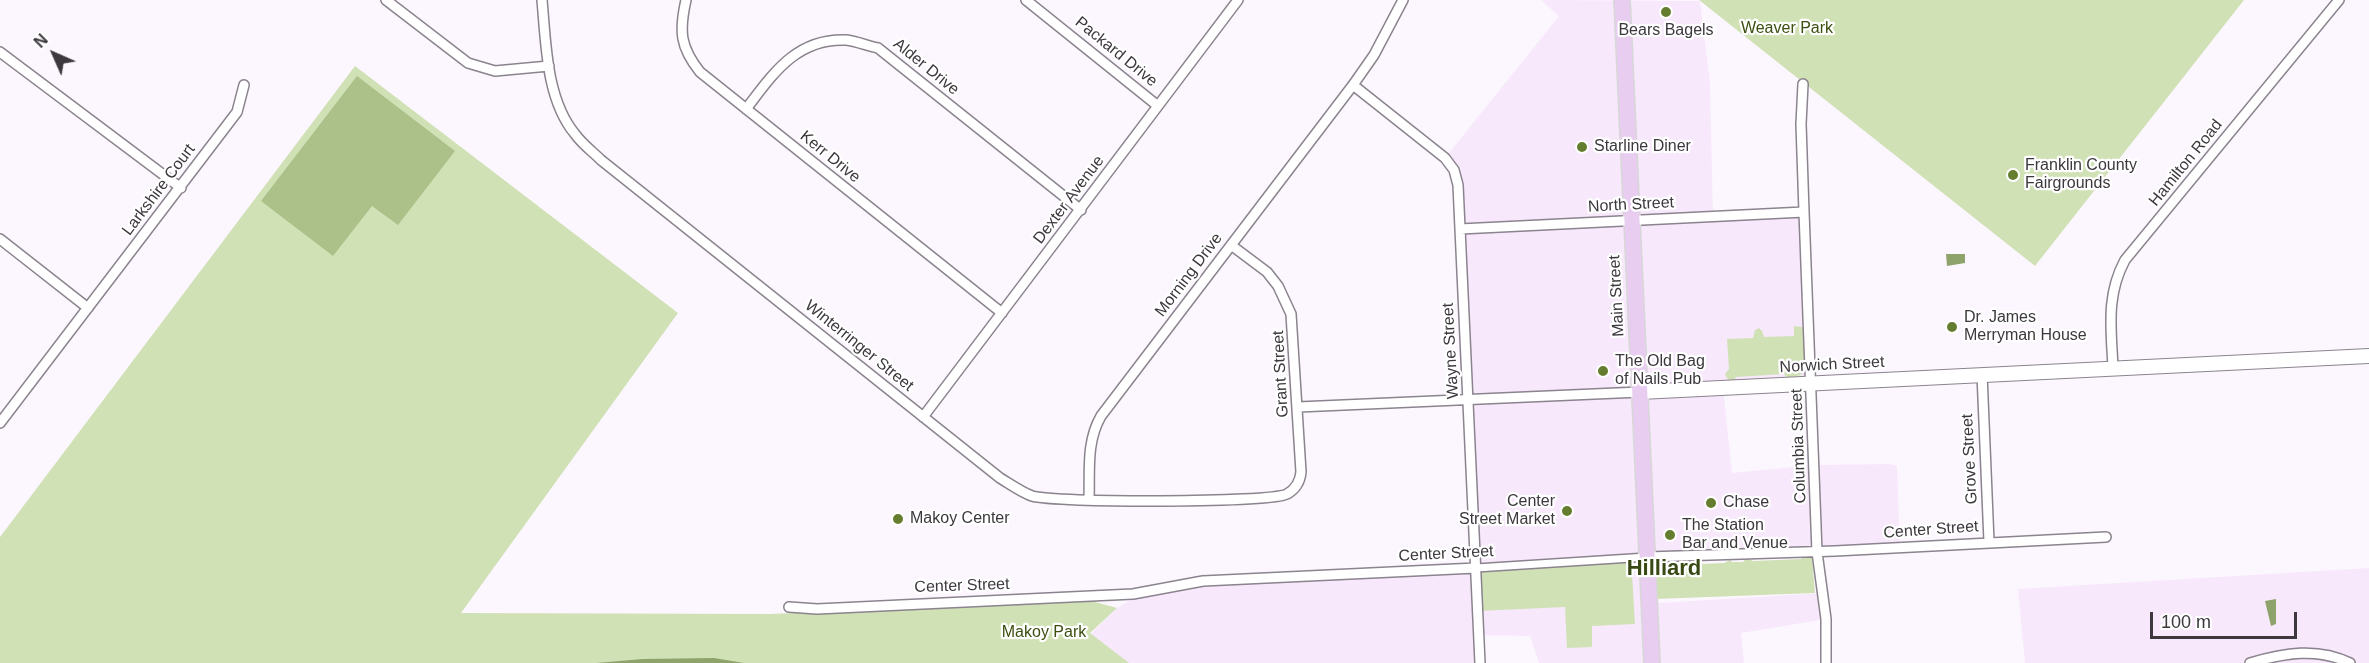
<!DOCTYPE html>
<html>
<head>
<meta charset="utf-8">
<style>
	body { margin:0 }
	#map { position:relative; width:2369px; height:663px; overflow:hidden; background:#fcf7fe; font-family:Helvetica,sans-serif }
	canvas { display:block }
	.north { position:absolute; left:24px; top:24px; width:60px; height:60px; -webkit-text-stroke:4px #fff; paint-order:stroke; rotate:315deg; font-size:16px; font-weight:700; line-height:24px; text-align:center; color:#3c383d }
	.north::after { content:''; display:block; margin:auto; width:21px; height:27px; background:#3c383d; clip-path:polygon(50% 0,100% 100%,50% 72%,0 100%) }
	.scale { position:absolute; left:2150px; top:612px; width:147px; height:27px; box-sizing:border-box; border:3px solid #3c383d; border-top:0; padding-left:8px; font-size:18px; line-height:21px; white-space:nowrap; color:#3c383d; -webkit-text-stroke:4px #fff; paint-order:stroke }
</style>
</head>
<body>
<div id="map">
<canvas width="2369" height="663"></canvas>
<div class="north">N</div>
<div class="scale">100 m</div>
</div>
<script>
const c = document.querySelector('canvas').getContext('2d');
c.lineJoin = 'round';
function fillPath(path, color) {
  c.fillStyle = color;
  c.fill(path, 'evenodd');
}
function trace(path, color, width, dash) {
  c.strokeStyle = color;
  c.lineWidth = width;
  c.lineCap = dash ? 'butt' : 'round';
  c.setLineDash(dash || []);
  c.stroke(path);
}
function write(font, color, halo, rows, align = 'center') {
  c.font = font + ' Helvetica,sans-serif';
  c.lineWidth = 4.5;
  c.setLineDash([]);
  c.textBaseline = 'middle';
  c.strokeStyle = halo;
  c.fillStyle = color;
  for (const [text, x, y, turn = 0] of rows) {
    c.save();
    c.translate(x, y);
    c.rotate((+turn || 0) * Math.PI / 180);
    c.textAlign = isNaN(turn) ? turn : align;
    if (halo) c.strokeText(text, 0, 0);
    c.fillText(text, 0, 0);
    c.restore();
  }
}
fillPath(new Path2D(`
	M1541,0L1700,1L1710,83L1713,216L1804,212L1811,383L1723,388L1732,473L1815,465L1890,464L1897,466L1900,548L1648,557L1649,597L1660,603L1822,593L1826,619L1741,633L1744,663H1539L1530,636L1479,635L1480,663H1061L1117,608L1145,592L1189,582L1476,568L1458,185L1445,158L1559,16Z
	M2369,568V663H2025L2018,589Z`), '#f7e9fb');
fillPath(new Path2D(`
	M1699,0H2244L2035,266Z
	M355,66L678,313L461,613L770,614L1088,600L1117,608L1090,633L1129,663H0V537Z
	M1794,326L1802,327L1804,330V370L1801,375L1787,378L1784,374L1736,377L1734,381C1729,381 1727,379 1725,374L1729,369L1727,339L1753,338L1755,330L1759,328L1762,331L1764,337L1794,336Z
	M1804,555L1812,557L1815,593L1655,599L1654,568L1660,562L1670,561L1675,565L1724,563L1730,560L1732,562H1743L1746,558L1753,561L1801,559Z
	M1631,557L1635,624L1592,626V647L1567,648L1565,607L1478,611L1476,568Z`), '#d1e1b6');
fillPath(new Path2D(`
	M357,76L455,151L398,225L372,206L333,256L261,201Z`), '#acc189');
fillPath(new Path2D(`
	M1946,254H1965V263L1947,266Z
	M2276,599V624L2271,626L2265,601Z
	M714,658L744,663H596L643,659Z`), '#8ea26b');
const pedestrian = new Path2D(`
	M1476,568L1647,557`);
const minor = new Path2D(`
	M386,0L468,63L495,71L549,66
	M542,0C546,43 546,99 575,134C582,144 593,152 601,160L1000,478C1010,484 1021,492 1032,496C1055,503 1269,503 1287,494C1296,489 1300,482 1301,472L1291,314L1278,286L1267,272L1231,245
	M686,0C679,31 680,47 700,72L1002,313
	M1026,0L1158,106
	M0,52L181,188
	M1803,84L1801,124L1804,212L1817,552L1826,619V663
	M1353,85L1445,158L1454,170L1458,185L1480,663
	M746,109C773,74 796,38 846,40C856,41 868,46 878,48L1081,210
	M1460,229L1804,212
	M0,239L88,308
	M2113,367C2111,328 2106,295 2125,260L2339,0
	M1982,374L1989,542
	M1298,407L1640,392
	M923,417L1238,0
	M0,423L237,112L244,85
	M1089,499C1090,471 1086,442 1101,416L1353,85L1374,55L1403,0
	M1648,557L1835,551L2106,537
	M789,607L817,609L1133,594L1203,581L1476,568
	M2250,663C2284,653 2317,647 2350,663`);
const secondary = new Path2D(`
	M1640,392L2369,356`);
const primary = new Path2D(`
	M1622,0L1652,663`);
trace(pedestrian, '#8b838e', 10);
trace(minor, '#8b838e', 12);
trace(secondary, '#8b838e', 16);
trace(primary, '#d8d7d8', 18);
trace(pedestrian, '#fff', 7);
trace(minor, '#fff', 9);
trace(secondary, '#fff', 14);
trace(primary, '#e8cdf0', 15);
for (const [x, y, r, color] of [
	[1666,12,6,"#647d2f"],
	[1582,147,6,"#647d2f"],
	[2013,175,6,"#647d2f"],
	[1952,327,6,"#647d2f"],
	[1603,371,6,"#647d2f"],
	[1711,503,6,"#647d2f"],
	[1567,511,6,"#647d2f"],
	[898,519,6,"#647d2f"],
	[1670,535,6,"#647d2f"]
]) {
  const dot = new Path2D();
  dot.arc(x, y, r, 0, 2 * Math.PI);
  c.fillStyle = color;
  c.fill(dot);
  trace(dot, '#fff', 2);
}
write('16px', '#3c4e10', '#fff', [
	["Weaver Park",1787,29],
	["Makoy Park",1044,633]
]);
write('16px', '#3c383d', '#fff', [
	["Bears Bagels",1666,31,"center"],
	["Starline Diner",1594,147],
	["Franklin County",2025,166],
	["Fairgrounds",2025,184],
	["Dr. James",1964,318],
	["Merryman House",1964,336],
	["The Old Bag",1615,362],
	["of Nails Pub",1615,380],
	["Center",1555,502,"right"],
	["Street Market",1555,520,"right"],
	["Chase",1723,503],
	["Makoy Center",910,519],
	["The Station",1682,526],
	["Bar and Venue",1682,544]
], 'left');
write('16px', '#3c383d', '#fff', [
	["Packard Drive",1116,52,39],
	["Alder Drive",926,67,39],
	["Kerr Drive",830,157,39],
	["Hamilton Road",2186,163,-51],
	["Larkshire Court",159,190,-53],
	["Dexter Avenue",1069,200,-53],
	["North Street",1631,205,-3],
	["Morning Drive",1189,275,-53],
	["Main Street",1617,296,-93],
	["Winterringer Street",859,346,39],
	["Wayne Street",1451,351,-93],
	["Norwich Street",1832,365,-3],
	["Grant Street",1281,374,-93],
	["Columbia Street",1799,446,-92],
	["Grove Street",1970,459,-93],
	["Center Street",1931,530,-4],
	["Center Street",1446,554,-3],
	["Center Street",962,586,-2]
]);
write('bold 22px', '#384913', '#fff', [
	["Hilliard",1664,569]
]);
</script>
</body>
</html>
